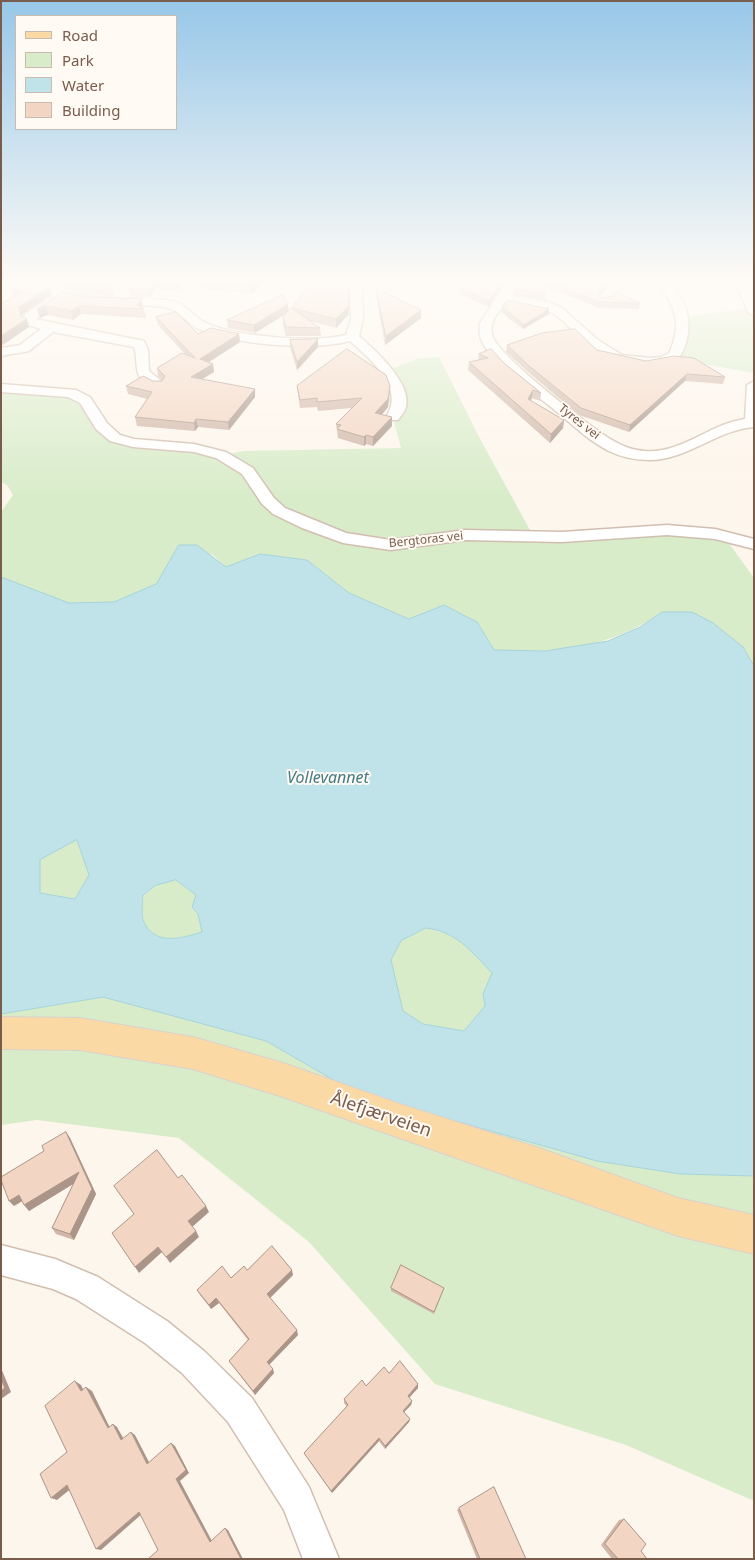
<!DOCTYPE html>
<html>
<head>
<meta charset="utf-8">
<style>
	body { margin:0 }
	#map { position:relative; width:755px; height:1560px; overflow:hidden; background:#fdf6ec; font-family:"Noto Sans",sans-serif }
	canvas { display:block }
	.frame { position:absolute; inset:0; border:2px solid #7a5c4d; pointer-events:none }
	.legend { position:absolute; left:15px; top:15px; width:162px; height:115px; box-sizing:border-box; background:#fffaf3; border:1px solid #cabbb1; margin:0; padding:6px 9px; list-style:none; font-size:15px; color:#7a5c4d }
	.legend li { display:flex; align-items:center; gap:10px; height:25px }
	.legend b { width:25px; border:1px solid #cabbb1 }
</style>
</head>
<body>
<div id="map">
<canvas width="755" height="1560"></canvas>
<div class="frame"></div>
<ul class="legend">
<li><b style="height:6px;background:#fbd9a5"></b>Road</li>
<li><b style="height:14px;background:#d8ecc9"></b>Park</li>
<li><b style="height:14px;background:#bfe3e8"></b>Water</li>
<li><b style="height:14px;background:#f3d5c3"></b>Building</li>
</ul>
</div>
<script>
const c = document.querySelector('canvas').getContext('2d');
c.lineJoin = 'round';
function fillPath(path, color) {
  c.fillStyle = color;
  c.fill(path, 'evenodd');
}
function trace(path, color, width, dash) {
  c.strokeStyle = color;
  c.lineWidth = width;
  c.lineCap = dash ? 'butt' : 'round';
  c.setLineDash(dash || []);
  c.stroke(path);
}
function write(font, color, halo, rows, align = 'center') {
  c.font = font + ' "Noto Sans",sans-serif';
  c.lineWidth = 4;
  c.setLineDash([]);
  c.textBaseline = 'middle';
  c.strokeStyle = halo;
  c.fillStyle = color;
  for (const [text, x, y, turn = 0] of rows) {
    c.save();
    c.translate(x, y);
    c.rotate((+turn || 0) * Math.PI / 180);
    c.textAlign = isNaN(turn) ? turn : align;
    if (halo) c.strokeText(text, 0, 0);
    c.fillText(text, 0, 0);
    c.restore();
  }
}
fillPath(new Path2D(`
	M752,307L754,314V373L669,358L681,325L692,316Z
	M439,357L478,435L531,532L653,531L726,539L754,578V666L743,647L713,623L662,612C609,649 556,653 494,650L477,622L444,605L409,619L349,593L307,560L260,554L226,567L213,555L179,545L156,584L114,602L69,603L1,577V512L13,495L7,485L1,482V391L65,393L101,422L142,445L224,455L244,451L401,448L386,393L389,370L417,359Z
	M77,840L89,875L75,899L40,893V860Z
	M176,880L196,895L192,907L198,914L202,932C182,938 153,947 143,920C141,913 143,902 144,896L154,886Z
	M426,928C456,931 472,952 492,973L483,994L485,1006L464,1031L423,1024L403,1011L391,960L401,941Z
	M103,997L266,1041L356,1093L597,1161L680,1174L754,1176V1501L626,1445L435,1384L309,1242L179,1138L37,1120L1,1125V1014Z`), '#d8ecc9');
const water = new Path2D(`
	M179,545H197L226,567L260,554L307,560L349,593L409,619L444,605L477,622L494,650L545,651L608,641L640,627L662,612H692L713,623L743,647L754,666V1176L680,1174L597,1161L356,1093L266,1041L103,997L1,1014V577L69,603L114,602L156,584ZM77,840L89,875L75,899L40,893V860ZM176,880L196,895L192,907L198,914L202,932C182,938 154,947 143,920C141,913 143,902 143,896L154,886ZM426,928C456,931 472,952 492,973L483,994L485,1006L464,1031L423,1024L403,1011L391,960L401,941Z`);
fillPath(water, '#bfe3e8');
trace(water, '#a5d3da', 1);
const minor = new Path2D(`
	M34,282C53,282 68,293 87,296C115,300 144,297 173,301C188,305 195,319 208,324C239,337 314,343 346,335L351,319L350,282H362L363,319L359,336C375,350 412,383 406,407C405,411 401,416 398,420H388L386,417C406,388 370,359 350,341C313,351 233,345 199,329C187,324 180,310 167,308C134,301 98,309 65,298L35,319L144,341L148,350L149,371L165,384L163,387C157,388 153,387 147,384C132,374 139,361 134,347L53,332L29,351L1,356V348L20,345L41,329L25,324L23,316L54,295Z
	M507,282H519L512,296L548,302L562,308L598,340L622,355L650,358L661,357L669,353C683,324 675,306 657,282H670C690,303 695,333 679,358C651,374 613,364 589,346C576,337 566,320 552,313C538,306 522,305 507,302C499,311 489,321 492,335C497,355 591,428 612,440C622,446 632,450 644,451C682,454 709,424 745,419L747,385L754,381V427C716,430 688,460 649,460C635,460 621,457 609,451C587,440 570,422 551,407C528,388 499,371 484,345C479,337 479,331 480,323Z
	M615,282H629L611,300L600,302V296Z
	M735,282H747L754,298V316L748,312Z
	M1,384L76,390L90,397L107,423L120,435L134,439L194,444L226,452L253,468L274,498L285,508L346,533L391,540L465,530L562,532L667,525L715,529L754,539V549L715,539L667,535L562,542L465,540L391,550L343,543L302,528L273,514L262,504L242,474L216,458L194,452L133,447L110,441L96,429L80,403L68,397L1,392Z
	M1,1245L55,1259L98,1277L167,1321L204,1351L252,1398L309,1487L339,1559H303L284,1510L228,1422L182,1373L145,1343L76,1299L53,1289L1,1275Z`);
const major = new Path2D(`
	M1,1017L80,1018L193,1037L283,1063L403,1105L539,1148L678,1198L754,1215V1254L678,1236L283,1097L193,1069L80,1050L1,1049Z`);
trace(minor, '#d1beb0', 3);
trace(major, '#dad1cd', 2);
fillPath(minor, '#fff');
fillPath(major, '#fbd9a5');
fillPath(new Path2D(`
	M51,282H105L113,288L115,296L87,294Z
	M140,282H187L175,291L156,288L150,297H131L130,289Z
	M194,282H263L252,294L195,287Z
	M332,282H349V314L336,328L310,321L320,328L321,336H286L283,326V318L287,313L255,333L228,328L227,320L289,310L291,308L340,285Z
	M477,282H505L488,307L460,294V288Z
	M518,282H612L600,295V298L640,303L639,309L599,308L537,283L546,294L545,300L515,295V289Z
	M9,286L49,287L51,295L21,315L29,327L1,346L15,296L11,294Z
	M376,288L421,310V318L385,345L376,296Z
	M63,292L143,307L142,308L144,309L146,318L81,314L73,320L48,315L40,318L37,309Z
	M502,307L549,314L523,329L501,312Z
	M156,317L198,334H239L240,342L209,362L213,364L214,372L202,379L255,397L229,430L198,427L195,431L137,426L135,417L147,399L128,394L126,386L153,381H162V380L158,376L157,368L186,355L158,325Z
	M318,339V347L297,370L290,347V340Z
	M507,345L597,350L646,361L725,377L723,384L685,381L629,432L579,415L528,372L506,352Z
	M479,354L505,364L541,393L540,401L532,398L531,401L564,420L563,428L550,443L468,370L469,362L478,360Z
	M297,386L389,395L388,407L382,415L392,417V426L373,446L366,444L364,446L338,438L336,424L352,408L318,411L317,407L300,408L298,394Z
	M66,1132L70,1138L96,1194L74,1240L56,1234L52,1228L73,1184L29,1211L22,1201L14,1206L44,1151Z
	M247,1270L293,1275L270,1298L298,1335L269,1365L274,1373L255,1395L229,1361L248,1340L219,1303L211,1309L200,1295L197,1290L231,1278Z
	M391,1288H444L434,1314L391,1291Z
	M389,1373L418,1384V1388L409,1398L412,1401L411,1405L404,1412L410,1419L409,1422L385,1449L379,1441L332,1493L304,1453L347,1407L344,1403V1399Z
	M459,1508L526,1559H477L457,1510Z
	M624,1519L641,1551L647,1559H612L601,1545L619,1520Z`), '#d1b7a8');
fillPath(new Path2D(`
	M154,282H156V288L150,297L149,290Z
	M176,282H187L175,291L174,284Z
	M255,282H263L252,294L251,286Z
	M502,282H505L488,307L489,301Z
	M607,282H612L598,296L599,290Z
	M49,287L51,295L21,315L23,322L27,319L29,327L1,346V336L19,307Z
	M142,299L143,307L142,309L137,305Z
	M288,304L289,312L255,333L254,325Z
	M46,306L48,315L40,318L37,309Z
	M79,306L81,314L73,320L71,311Z
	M349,306V314L336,328V319Z
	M549,309V314L523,329L524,325Z
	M421,310V318L385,345L386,336Z
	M239,334L240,342L201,367L200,359Z
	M318,339V347L297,370V362Z
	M213,364L214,372L192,385L191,377Z
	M687,374L685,381L629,432L630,425Z
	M390,386L388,407L375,422V413Z
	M255,389V397L229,430L228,422Z
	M533,390L532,398L527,408L528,399Z
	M392,417V426L373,446V437Z
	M196,419L198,427L195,431L194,423Z
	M564,420L563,428L550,443L551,434Z
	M366,435V444L364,446V437Z
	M66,1132L70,1138L96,1194L74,1240L70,1234L92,1189Z
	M79,1172L83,1178L29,1211L24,1205Z
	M19,1195L24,1200L14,1206L9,1201Z
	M206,1206L209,1212L191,1228L188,1221Z
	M196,1231L199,1237L170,1263L166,1257Z
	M158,1247L162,1252L139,1273L135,1267Z
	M292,1270L293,1275L269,1299L267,1294Z
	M216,1298L219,1303L211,1309L209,1305Z
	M297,1330L298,1335L268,1366L267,1362Z
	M1,1368L11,1392L1,1399Z
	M273,1369L274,1373L255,1395L253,1391Z
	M75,1381L81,1385L86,1395L81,1391Z
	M418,1384V1388L407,1400L408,1396Z
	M86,1387L92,1391L112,1432L108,1428Z
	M412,1401L411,1405L402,1414L403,1411Z
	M410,1419L409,1422L385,1449V1446Z
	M113,1424L117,1427L126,1443L121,1440Z
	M131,1432L135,1435L151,1466L147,1464Z
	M379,1438V1441L332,1493L331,1491Z
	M171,1443L175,1446L189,1473L180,1481L213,1543L210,1542L176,1479Z
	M67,1485L73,1487L57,1500L51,1498Z
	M139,1512L143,1513L101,1550L96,1549Z
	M225,1528L228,1530L243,1559H241Z`), '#aa9588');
const building = new Path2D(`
	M21,282H42L49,287L19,307L21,316L27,319L1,336V304L13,297L23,293L9,286Z
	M74,282H105L113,288L85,286Z
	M140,282H154L149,290L130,289Z
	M221,282H255L251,286Z
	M477,282H502L489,301L460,288Z
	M518,282H536L546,294L515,289Z
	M550,282H607L599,290L600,298L612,296L617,292L640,303L600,302Z
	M348,285L349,306L336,319L291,308L309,286Z
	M376,288L421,310L386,336Z
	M63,292L88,297L142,299L137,305L144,309L79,306L71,311L46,306L37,309Z
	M283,295L288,304L254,325L227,320Z
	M508,300L549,309L524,325L502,307Z
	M291,308L320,328L286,327L283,318Z
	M176,312L198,334L211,328L239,334L200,359L213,364L191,377L255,389L228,422L196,419L194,423L135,417L152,392L126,386L143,376L153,381H162L165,376L157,368L182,353L195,358L156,317Z
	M575,329L597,350L646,361L674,356L694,358L725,377L687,374L630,425L581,408L529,366L507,345L542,333Z
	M318,339L297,362L290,340Z
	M347,349L386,375L390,386L388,399L375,413L392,417L373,437L366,435L364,437L337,429L341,425L336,424L362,398L317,402V398L300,400L297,386Z
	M491,349L505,364L541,393L533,390L528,399L564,420L551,434L469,362L488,358L479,354Z
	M66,1132L92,1189L70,1234L52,1228L79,1172L24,1205L19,1195L9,1201L1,1180V1177L44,1151L42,1146Z
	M157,1150L178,1178L182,1175L206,1206L188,1221L196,1231L166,1257L158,1247L135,1267L112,1233L134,1214L114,1186Z
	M272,1246L292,1270L267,1294L297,1330L267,1362L273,1369L253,1391L229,1361L249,1339L216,1298L209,1305L197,1290L222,1266L231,1278L244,1266L247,1270Z
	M401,1265L444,1288L434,1312L391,1288Z
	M400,1361L418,1384L408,1396L412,1401L403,1411L410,1419L385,1446L379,1438L331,1491L304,1453L348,1405L344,1399L362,1380L366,1386L384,1367L389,1373Z
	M1,1379L5,1388L1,1391Z
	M75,1381L81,1391L86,1387L108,1428L113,1424L121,1440L131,1432L147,1464L171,1443L186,1470L176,1479L210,1542L225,1528L241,1559H148L158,1550L139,1512L96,1549L67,1485L51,1498L40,1474L67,1452L45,1406Z
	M494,1487L526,1559H480L459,1508Z
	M624,1519L646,1544L641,1551L647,1559H618L605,1544Z`);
fillPath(building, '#f3d5c3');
trace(building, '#aa9588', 1);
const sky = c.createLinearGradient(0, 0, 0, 501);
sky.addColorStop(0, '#97c7e8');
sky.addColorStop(0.56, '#fefbf6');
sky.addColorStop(1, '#fefbf600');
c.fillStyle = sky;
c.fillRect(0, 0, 755, 501);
write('12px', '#7a5c4d', '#fffaf3', [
	["Tyres vei",579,422,38],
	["Bergtoras vei",426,540,-6]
]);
write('italic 16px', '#437c86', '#fffaf3', [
	["Vollevannet",328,778]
]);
write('18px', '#7a5c4d', '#fffaf3', [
	["Ålefjærveien",381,1115,19]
]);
</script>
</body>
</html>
